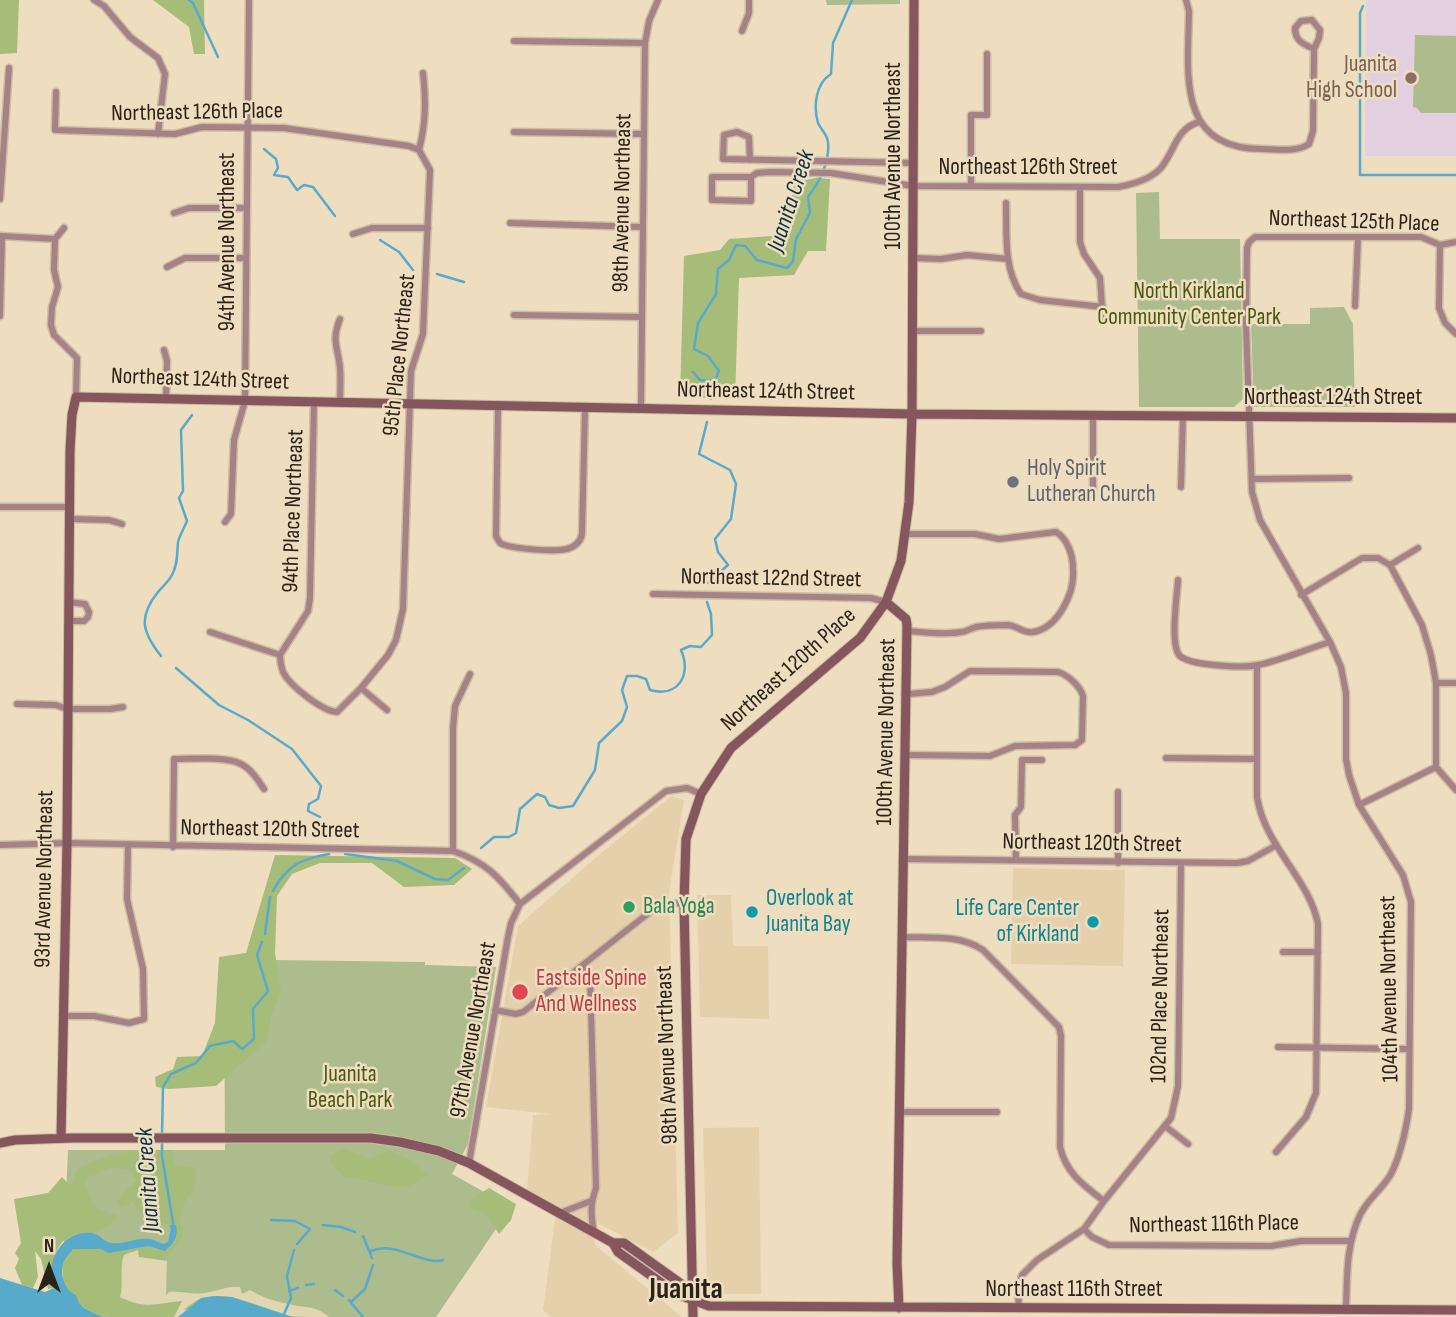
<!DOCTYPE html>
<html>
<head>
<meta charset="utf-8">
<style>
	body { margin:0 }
	#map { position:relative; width:1456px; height:1317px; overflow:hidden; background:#efddc0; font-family:"Sofia Sans Condensed",sans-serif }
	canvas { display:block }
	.north { position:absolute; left:14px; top:1233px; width:70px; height:70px; -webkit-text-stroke:5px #efddc0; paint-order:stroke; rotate:0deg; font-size:19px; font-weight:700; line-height:28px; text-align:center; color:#2a2318 }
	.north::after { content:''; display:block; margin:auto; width:24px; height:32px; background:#2a2318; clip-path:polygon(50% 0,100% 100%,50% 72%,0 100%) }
</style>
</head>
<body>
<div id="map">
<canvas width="1456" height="1317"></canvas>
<div class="north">N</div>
</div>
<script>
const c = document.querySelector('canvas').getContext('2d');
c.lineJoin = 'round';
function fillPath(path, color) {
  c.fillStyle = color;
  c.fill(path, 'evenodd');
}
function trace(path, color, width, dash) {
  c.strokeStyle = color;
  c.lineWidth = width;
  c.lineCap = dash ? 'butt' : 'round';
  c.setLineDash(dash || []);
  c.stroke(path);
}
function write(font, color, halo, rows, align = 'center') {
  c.font = font + ' "Sofia Sans Condensed",sans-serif';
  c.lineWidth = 5;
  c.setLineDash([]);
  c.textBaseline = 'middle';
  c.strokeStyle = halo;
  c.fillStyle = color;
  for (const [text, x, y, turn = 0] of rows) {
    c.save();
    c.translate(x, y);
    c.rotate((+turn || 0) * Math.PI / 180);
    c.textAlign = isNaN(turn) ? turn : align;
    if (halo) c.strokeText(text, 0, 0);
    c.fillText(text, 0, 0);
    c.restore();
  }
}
fillPath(new Path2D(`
	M671,796L684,800L669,893L678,1233L653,1252L594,1221L595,1245L682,1317H551L543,1310L557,1205L527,1190L533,1115L550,1114L486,1107L518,926L587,865Z
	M1013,868L1125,870L1123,966L1011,964Z
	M697,895H731L733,946H768L769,1019L700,1017Z
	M759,1127L761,1294H717L710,1290L707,1282L703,1128Z`), '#e6d0ac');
fillPath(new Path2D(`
	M1366,0H1456V156H1365Z`), '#e2cfdf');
fillPath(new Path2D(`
	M826,0H900V4L827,5Z
	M1415,35L1456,36V113H1421L1417,108L1413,107Z
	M1159,192L1160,239H1240L1243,399L1234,407H1139L1136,193Z
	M1344,307L1353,324L1355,407H1254L1251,324H1310V308Z
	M273,960L425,962V965L496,967L468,1144L452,1174L511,1207L436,1317H293L232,1297L182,1311L178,1317H103L89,1312L62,1288L68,1150H225L224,961Z`), '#acbc8c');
fillPath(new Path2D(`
	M0,0H19L17,53L0,54Z
	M153,0H204L205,54H194L189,27Z
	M816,178L830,179L826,251H808L794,275L739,278L735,399L680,397L684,256L720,250L729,239L787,235L794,182Z
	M275,855L455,858L472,869L454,885L404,887L372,863H320L292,874L277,896L275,953L281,992L271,1016L266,1042L216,1086L169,1089L156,1087L155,1077L173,1069L177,1057L202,1056L215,1023L219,957L246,953Z
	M343,1149L370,1159L389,1151L411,1160L428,1175L409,1186L401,1188L343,1176L331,1163V1155Z
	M172,1150L175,1165L197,1169L193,1190L183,1205L178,1224L183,1226V1236L164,1261L139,1257L130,1252L124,1254L121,1262L132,1303L145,1306L183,1301L174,1317H109L108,1315L101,1316L89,1312L64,1286L62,1265L73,1249H101L109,1253L148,1246L156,1251L172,1245L176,1225L158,1223L151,1227L133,1202L122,1207L117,1203L128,1188L137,1181L129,1169L109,1168L97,1174L88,1175L85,1183L93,1206L117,1216C110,1224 100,1232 89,1234C84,1235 78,1233 73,1235C51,1244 52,1269 54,1288L48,1289L41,1259L35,1251L38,1277L33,1288L22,1285L15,1268L19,1259L15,1253L21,1243L14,1199L48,1193L62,1177L71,1186L77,1169C116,1151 129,1150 172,1150Z
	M489,1188L516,1204L511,1220L499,1234L485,1213L469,1208L471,1199Z`), '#a6bc79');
fillPath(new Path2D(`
	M138,1250L139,1257L167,1261L166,1295L169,1292C181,1291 193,1295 205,1293C218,1291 227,1286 240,1287L242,1294L250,1290C262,1298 278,1302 293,1305C307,1308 317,1306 329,1317C317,1317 302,1317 290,1316C253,1306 208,1276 178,1317H174L182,1301C156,1303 146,1310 120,1297C124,1283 119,1269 124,1255Z`), '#e0d6b1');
fillPath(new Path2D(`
	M169,1225H176C179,1237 173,1244 165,1251L148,1246L109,1253L101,1249H73C70,1253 64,1259 63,1264C60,1276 65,1291 76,1295C79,1309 92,1312 103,1317H0V1278L45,1292L54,1288C44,1262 62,1230 92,1233C99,1234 104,1242 111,1243C123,1245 137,1237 149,1239C154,1239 159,1243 164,1244L168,1242L171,1229Z
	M215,1296L232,1297L293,1317H178L201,1298Z`), '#58aaca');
trace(new Path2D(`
	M189,0L193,3L218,57
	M1363,6L1360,13V175H1456
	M264,149L276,159L278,168L274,175L288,177L297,190L304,185L313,187L335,216
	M380,240L399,252L413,270
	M437,274L464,282
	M693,372L700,380L710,381
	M711,399L710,381L716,378L719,371L708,356L694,349L698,323L716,294L718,269L729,260L736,245L745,246L757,260L787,268L793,261L796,239L810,213L808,197C820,181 830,162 828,142C827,134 821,130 818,123C813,106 816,83 831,74L833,43L852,0
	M707,422L699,454L730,470L736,484L731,519L715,539L718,552L728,565L708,583
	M161,656C142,632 138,617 158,592C163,586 169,581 172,575C178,564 177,553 178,542C180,535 184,528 187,521L179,498L183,491L181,430L192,415
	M176,668L219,705L248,720L292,749L321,786L318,799L309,804L308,811L320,817
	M481,848L494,837H509L516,833L520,809L537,794L545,797L549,805L559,808L573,806L595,770L599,743L622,721L627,707L622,690L627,676H637L646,679L650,690C678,698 692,675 681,650L690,646L701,647L712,635L711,614L707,602
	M345,854L397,861L435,879L448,880L464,868
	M273,891C287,865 301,859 329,854
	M265,934L270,897
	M162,1135L163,1087L171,1074L196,1063L210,1046L233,1041L242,1049L254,1039L253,1009L268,991L257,955L262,942
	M162,1142V1156L174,1229
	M271,1220L295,1221L310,1229L297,1244
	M323,1225L341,1227L355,1232
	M363,1236L372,1258
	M371,1251C396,1240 423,1266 443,1260
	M306,1285L314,1284
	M335,1290L343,1296
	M289,1291L298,1288
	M349,1300L363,1317
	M351,1302L365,1289L373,1265
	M284,1314L291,1298L287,1276L294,1250`), '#58aaca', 2.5);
const street = new Path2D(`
	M94,0L104,6L130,37L158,58L165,74L158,134
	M1186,0L1189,11C1188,74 1176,149 1262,149C1277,149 1295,153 1309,144L1313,131L1314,49L1319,38L1320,30L1312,20L1301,21L1295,28C1295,41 1303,44 1314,49
	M742,31L749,13V0
	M514,41L645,43
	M56,92L55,130L175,134L202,127L284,128L409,146L419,150
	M514,132L644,134
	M750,160L749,137L737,132L724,135L723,159L913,163
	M751,177V201L712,200V177H751L757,173L770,172L831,173L913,186L1118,187C1133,184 1149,180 1160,169C1175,152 1175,129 1199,122
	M971,186V115H987V54
	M1080,187V242L1084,254L1100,278L1103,320
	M0,199L9,68
	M1006,203C1007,234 1003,268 1021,294L1040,300L1103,307
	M174,213L189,208H246
	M510,223L642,227
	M64,228L55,239L54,270L58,287L52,307L51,325L54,335L77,358L76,397
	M353,234L372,228H428
	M1,236L55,239
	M1440,245L1439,308L1445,323L1456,334
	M913,258L941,259L967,255L1008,259
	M167,267L185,258H245
	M1355,306L1358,237
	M514,315L641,317
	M0,316L2,237
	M913,331H981
	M164,350L167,361L166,399
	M340,402C340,391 341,379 340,368C338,347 331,341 340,319
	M498,406L496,536L500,543C510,549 555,552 567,549C575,547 581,541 582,534L585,408
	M641,409L645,43L649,21L658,0
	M1093,416V495
	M1252,479L1349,478
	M1181,487L1183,416
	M0,507H70
	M70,519L109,520L122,524
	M225,522L231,514L234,440L245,401L249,0
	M905,534H975L999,539L1056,532C1068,539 1073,556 1073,569C1075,593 1058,628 1033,632C1025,634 1017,626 1008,625C998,625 986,625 976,627C971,628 966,632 961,632C944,635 924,632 907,631
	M1390,565L1418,548
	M1178,580C1177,596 1170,643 1179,655C1188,666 1244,668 1258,665C1282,660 1307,649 1330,642
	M653,594L871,598L886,602
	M1301,595L1362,558H1378L1390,565L1422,625L1431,655L1436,683V767
	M69,621H84L88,617L89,612L85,604L69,602
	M210,632L280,655C280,660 281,666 283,672C290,686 322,711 337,712L361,688L388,655L396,640L403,609L411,371L423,334L430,170L419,150C426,123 426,101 423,73
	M280,655L308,611L310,598L314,402
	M1257,666V797C1265,847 1309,878 1318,924L1316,1093L1306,1117L1276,1152
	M1436,683H1456
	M361,688L387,710
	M17,704L56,705L67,709H110L123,707
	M906,755L990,756L1015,746L1075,745L1082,740L1083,696C1080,686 1068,675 1058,672L970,671L945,687L932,692L908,694
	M1166,758L1256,759
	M1436,767L1456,790
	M1359,805L1436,767
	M0,845L67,843L453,851C486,862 499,877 520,904
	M173,847L174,759C192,759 226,756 241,764C251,769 258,780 264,789
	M453,851V729L455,706L470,674
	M904,859L1237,863L1248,861L1275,846
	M1016,860L1015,815L1021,807L1022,760H1042
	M1118,863V792
	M902,937C929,938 959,934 983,950L1059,1027L1061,1036L1060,1147C1066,1173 1083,1185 1104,1201
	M1283,952H1318
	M583,965L590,974L596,1188C590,1204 591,1216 594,1233
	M495,1010L516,1014L523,1012L655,908L662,904L684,903
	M62,1016H94L129,1023L144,1019L143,969L127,899L128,846
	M1278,1047L1409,1049
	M900,1112H997
	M1165,1126L1188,1144
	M469,1163L508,937L511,923L520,904L666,791L687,788L701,794
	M560,1213L591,1201
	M1084,1229L1092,1237L1109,1245L1271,1246L1301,1241H1350
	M1019,1309L1018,1291L1022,1275L1037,1260L1084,1229L1104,1201L1171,1118L1178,1086L1181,864
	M1346,1310C1347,1278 1346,1244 1360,1215C1368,1198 1385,1187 1392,1172C1401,1153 1406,1129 1409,1109L1411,902L1403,875L1359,805L1349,775L1346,759V693L1341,667L1330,642L1260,520L1252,492L1246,325L1247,248L1249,242L1255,237H1421L1440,245L1456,242`);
const secondary = new Path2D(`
	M886,602L906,619L907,625L897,1263L899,1308
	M61,1138L67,843L70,451L72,415L76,397L912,414L1456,418
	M0,1143L15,1140L72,1138H371L400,1142L439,1151L469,1163L613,1243H624L684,1286L692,1297
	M613,1243L618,1252L677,1294L709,1306L1456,1310
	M693,1317L684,903L686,839L701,794L731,748L860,638L886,602L901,561L909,502L912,414L914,0`);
trace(street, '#ccbca2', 9);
trace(secondary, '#ccbca2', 11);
trace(street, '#a48287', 6);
trace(secondary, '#85565d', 9);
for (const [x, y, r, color] of [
	[1411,78,7,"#8d6e63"],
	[1013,482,7,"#6b7280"],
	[629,907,7,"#2e9e5b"],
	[752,912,7,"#0f9aa8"],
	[1093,922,7,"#0f9aa8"],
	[520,992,9,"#e0444e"]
]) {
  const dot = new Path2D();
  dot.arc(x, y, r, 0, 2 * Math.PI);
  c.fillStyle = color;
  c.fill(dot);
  trace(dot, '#efddc0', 2.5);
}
write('23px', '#785e54', '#efddc0', [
	["Juanita",1397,65],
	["High School",1397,91]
], 'right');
write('23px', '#2a2318', '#efddc0', [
	["Northeast 126th Place",197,113,-1],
	["100th Avenue Northeast",894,156,-90],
	["Northeast 126th Street",1028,168],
	["98th Avenue Northeast",623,203,-89],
	["Northeast 125th Place",1354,222,2],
	["94th Avenue Northeast",228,242,-90],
	["95th Place Northeast",400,355,-84],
	["Northeast 124th Street",200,380,2],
	["Northeast 124th Street",766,392,1],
	["Northeast 124th Street",1333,398],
	["94th Place Northeast",294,511,-88],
	["Northeast 122nd Street",771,579,1],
	["Northeast 120th Place",789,670,-42],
	["100th Avenue Northeast",887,732,-89],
	["Northeast 120th Street",270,830,1],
	["Northeast 120th Street",1092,844,1],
	["93rd Avenue Northeast",45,879,-89],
	["104th Avenue Northeast",1390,989,-91],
	["102nd Place Northeast",1161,996,-89],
	["97th Avenue Northeast",474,1030,-80],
	["98th Avenue Northeast",668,1055,-92],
	["Northeast 116th Place",1214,1225,-1],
	["Northeast 116th Street",1074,1290]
]);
write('23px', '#47590f', '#efddc0', [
	["North Kirkland",1189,292],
	["Community Center Park",1189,318],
	["Juanita",350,1075],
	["Beach Park",350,1101]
]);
write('23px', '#5b616d', '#efddc0', [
	["Holy Spirit",1027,469],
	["Lutheran Church",1027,495]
], 'left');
write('23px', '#0d838f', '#efddc0', [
	["Overlook at",766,899],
	["Juanita Bay",766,925],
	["Life Care Center",1079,909,"right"],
	["of Kirkland",1079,935,"right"]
], 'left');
write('23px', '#27864d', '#efddc0', [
	["Bala Yoga",643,907]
], 'left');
write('23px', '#be3a42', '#efddc0', [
	["Eastside Spine",536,979],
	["And Wellness",536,1005]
], 'left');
write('italic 24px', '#09313e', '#efddc0', [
	["Juanita Creek",792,201,-72],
	["Juanita Creek",149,1180,-94]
]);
write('bold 30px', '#2a2318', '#efddc0', [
	["Juanita",686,1290]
]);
</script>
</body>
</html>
